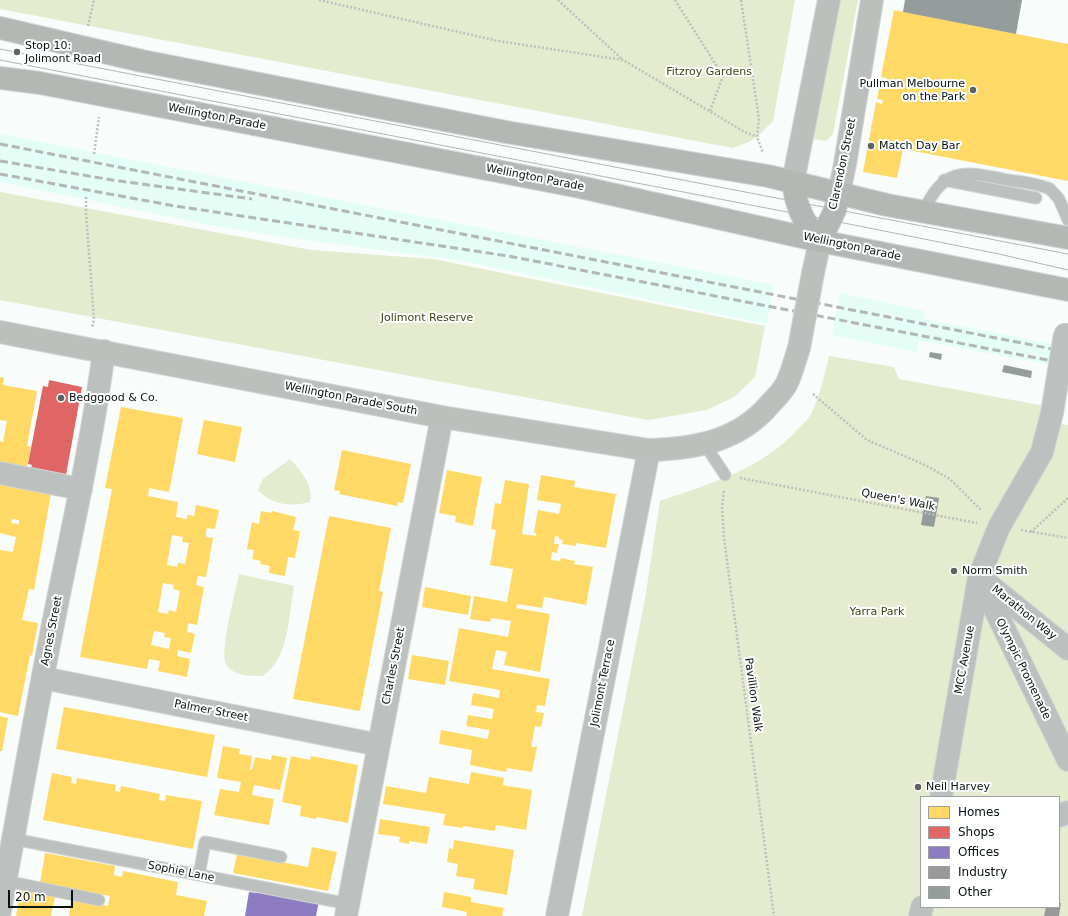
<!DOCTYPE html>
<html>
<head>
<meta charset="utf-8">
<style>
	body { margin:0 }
	#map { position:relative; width:1068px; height:916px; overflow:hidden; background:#f8fcfa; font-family:"DejaVu Sans",sans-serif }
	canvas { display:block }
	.legend { position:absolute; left:920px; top:796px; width:140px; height:112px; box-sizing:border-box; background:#fff; border:1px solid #9ca19f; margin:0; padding:5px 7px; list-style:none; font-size:12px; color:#07130f }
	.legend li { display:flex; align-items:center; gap:8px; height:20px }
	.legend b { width:20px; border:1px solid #9ca19f }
	.scale { position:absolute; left:8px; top:890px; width:65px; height:18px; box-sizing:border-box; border:2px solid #07130f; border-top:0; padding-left:5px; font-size:12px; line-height:14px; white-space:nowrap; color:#07130f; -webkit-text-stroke:3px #fff; paint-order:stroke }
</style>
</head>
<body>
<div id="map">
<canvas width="1068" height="916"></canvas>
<ul class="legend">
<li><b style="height:11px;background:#ffd966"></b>Homes</li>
<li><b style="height:11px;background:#e06666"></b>Shops</li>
<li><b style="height:11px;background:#8e7cc3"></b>Offices</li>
<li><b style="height:11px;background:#999"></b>Industry</li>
<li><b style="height:11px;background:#949c9c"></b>Other</li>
</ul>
<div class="scale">20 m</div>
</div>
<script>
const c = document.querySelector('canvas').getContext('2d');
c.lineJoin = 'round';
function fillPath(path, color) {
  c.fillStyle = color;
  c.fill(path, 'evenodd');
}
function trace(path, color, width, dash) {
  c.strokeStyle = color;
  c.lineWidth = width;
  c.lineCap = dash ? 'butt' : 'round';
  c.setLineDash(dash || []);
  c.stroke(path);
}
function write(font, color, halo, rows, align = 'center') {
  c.font = font + ' "DejaVu Sans",sans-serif';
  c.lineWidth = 4;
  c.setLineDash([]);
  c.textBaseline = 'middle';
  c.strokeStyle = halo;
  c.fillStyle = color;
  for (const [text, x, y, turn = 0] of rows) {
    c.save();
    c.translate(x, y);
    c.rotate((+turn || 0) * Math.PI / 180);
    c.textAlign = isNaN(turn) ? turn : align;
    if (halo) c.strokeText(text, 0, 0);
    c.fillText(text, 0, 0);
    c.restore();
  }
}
fillPath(new Path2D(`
	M0,134L774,285L767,324L458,260L298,239L220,227L0,182Z
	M840,293L925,311L924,319L1068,347V368L919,340L917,352L832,335Z`), '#e4fef5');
fillPath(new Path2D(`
	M0,0H795L773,121L757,137L749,142L733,148L21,13L0,9Z
	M835,0H858L833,134L826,141L812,139Z
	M0,192L311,250L433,259L765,326L755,377L734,397L707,410L648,420L0,300Z
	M829,356L894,367L899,379L1045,406L1043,421L1068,425V916H582L645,599L660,501C709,484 763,469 799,428C803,424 808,420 811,414C820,396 824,377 829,356ZM921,797H1059V907H921Z
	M290,459C300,470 314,485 310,502C292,507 271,505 258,490L263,479Z
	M239,574L294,586C289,615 289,660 262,676C250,676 235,676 227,666C218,654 236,591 239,574Z`), '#e4ebcf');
fillPath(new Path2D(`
	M894,10L1068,44V181L903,149L897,178L863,172L876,102L882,104L883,100L877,99L881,80L887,81V78L881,77Z
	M0,377L4,378L3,385L37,391L27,446L31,447L27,467L0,462V441L3,442L7,421L0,420Z
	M121,407L183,418L169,492L149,488L148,496L178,502L176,517L187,519V515L194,516L196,505L219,510L215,529L207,528L206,532V537L213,538L206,577L198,576L196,585L204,587L197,625L188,623L187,632L195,634L191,653L178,650L177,656L190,659L187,677L158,671L160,661L149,659L147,669L80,657L112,489L105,488ZM172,535L183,537L182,542L189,543L185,564L178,563L177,567L167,565ZM163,583L174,585L173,589L180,591L176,612L169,610L168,614L158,612ZM154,631L165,633L164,637L171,638L169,649L151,645Z
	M204,420L242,427L235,462L197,454Z
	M342,450L411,464L403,503L398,502L397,506L339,494L340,491L334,490Z
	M447,470L482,477L473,526L455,522L456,516L439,513Z
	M541,475L575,481L574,487L616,494L606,548L576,543V546L562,544L563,540L559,539V537L555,536L554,544H559L557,553L552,552L551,560L560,561L561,558L575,561L574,564L593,567L586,605L544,597L542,608L517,604L516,608L550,614L540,672L504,665L507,652L496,650L492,669L550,679L545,706L537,705L536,712L544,713L541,727L535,726L531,747H537L532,772L507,768L506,772L470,765L472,750L439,744L441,730L488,739L489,730L466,726L468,715L492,719L494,709L471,705L473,693L499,698L500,690L449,681L459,628L508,637L511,621L491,618L490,622L470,619L474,596L507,602L513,569L490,565L496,530L491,529L495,503L501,504L505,480L529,484L522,534L536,536V533L534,532L538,510L559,514L561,504L537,500Z
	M0,483L51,493L34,590L29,589L22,620L38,623L32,656L30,655L18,716L0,712V550L13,552L16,537L0,533ZM12,519L19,520V524L11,523Z
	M261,511L272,513V511L296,517L293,530L300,531L299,537L295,558L288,557L285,576L269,573L270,566L260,564L261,561L252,559L254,550L247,549L252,522L259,524Z
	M329,516L391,528L379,591L383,592L360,711L293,699Z
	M425,587L471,596L468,615L422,607Z
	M412,655L449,661L445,685L408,679Z
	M64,707L215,735L207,777L56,749Z
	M0,716L8,718L2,751H0Z
	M223,746L240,749L239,754L252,756L250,769L252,770L255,757L271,760L272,755L287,758L280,790L254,785L252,795L274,799L269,825L214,815L220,789L239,792L241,782L217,778Z
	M291,756L310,760L311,756L358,765L348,823L317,817L316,819L300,816L301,806L282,802Z
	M471,772L504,778L503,785L532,790L526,830L496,825L495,831L463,826V828L443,825L445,814L383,804L386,786L426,793L429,777L469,784Z
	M52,773L72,777L71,783L76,784L77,778L116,785L115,791L120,792L121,786L160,794L159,800L165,801L166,795L202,801L193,849L43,820Z
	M380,819L430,827L427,844L409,841V844L399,842L400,837L378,834Z
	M454,840L514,850L507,895L473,889L475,879L456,876L458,864L447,862L449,848L453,849Z
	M312,847L337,852L328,891L233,873L237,854L308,867Z
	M45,853L115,866L114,875L122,877L123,871L178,882L176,895L207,901L204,916H69L72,899L108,906L110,896L40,883Z
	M21,889L55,896L51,916H16Z
	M444,892L471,897V902L504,908L502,916H466L467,912L442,907Z`), '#ffd966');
fillPath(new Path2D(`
	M49,380L82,387L66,475L31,468L32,465L28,464L43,386L48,387Z`), '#e06666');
fillPath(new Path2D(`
	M258,889L319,901L316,916H245L249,892L257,893Z`), '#8e7cc3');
fillPath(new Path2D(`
	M1059,903H1061L1059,916H1044L1046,907H1059Z`), '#999');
fillPath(new Path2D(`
	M905,0H1022L1016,34L903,12Z
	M930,352L942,354L941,360L929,357Z
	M1004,365L1032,371L1031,378L1002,372Z
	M926,496L939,498L934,527L921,525Z`), '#949c9c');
const lane = new Path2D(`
	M944,180L1036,198
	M923,212C945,166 963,171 1008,180C1022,182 1037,183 1050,189L1059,199L1068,220
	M705,445L725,475
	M13,839L349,904
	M199,875L205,842L281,857
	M6,881L99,900`);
const street = new Path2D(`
	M0,473L81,489
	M979,577L1068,760
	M983,580L1068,649
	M43,678L379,745
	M941,797L979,577L999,527L1042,452L1052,413
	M1059,816L1068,812
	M0,911C19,807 37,703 58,599C75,517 93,435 104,351
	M346,916L442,417
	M557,916L649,450
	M920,916L922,907`);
const secondary = new Path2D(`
	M793,182L829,0
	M839,193L845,164L872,0
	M813,273L820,241
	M0,332L442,417L649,450C695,449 739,441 770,404C776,398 783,391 787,383C792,372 795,360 799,348`);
const primary = new Path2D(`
	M0,28L142,61L506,132L768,176L887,205L1068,238
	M0,78L40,83L580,187L820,241L1068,290
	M793,182C796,206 803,223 820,241L835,210L839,193`);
trace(lane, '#d2d6d4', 13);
trace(street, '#d2d6d4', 24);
trace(secondary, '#d2d6d4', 24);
trace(primary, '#d2d6d4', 24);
trace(new Path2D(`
	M319,0L498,41L623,60L743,131L757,137
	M558,0L623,60
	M675,0L723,76
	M741,0L759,119L757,137L763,153
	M88,26L94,0
	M723,76L750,71
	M710,111L723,76
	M94,154L99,117
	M86,197V213L94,319L92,328
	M813,394L867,440L923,464L950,479L982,511
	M740,478L977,523
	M724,491L722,506L724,538L774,916
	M1021,530L1068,538
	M1031,532L1068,498`), '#bcbfbd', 2.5, [2, 2]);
trace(lane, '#bcc0be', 11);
trace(street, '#bcc0be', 22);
trace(secondary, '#bcc0bc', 22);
trace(primary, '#b4b8b5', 22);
trace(new Path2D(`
	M0,49L1068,254
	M0,60L849,224L999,254L1068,270`), '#b2b6b4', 1);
trace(new Path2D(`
	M0,144L1068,352
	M0,161L112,180L252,199
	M0,174L175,206L508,256L1068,364`), '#b2b6b4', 3, [8, 4]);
const streetBridge = new Path2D(`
	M1052,413L1065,334`);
const secondaryBridge = new Path2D(`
	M799,348L813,273`);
trace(streetBridge, '#d2d6d4', 24, []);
trace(secondaryBridge, '#d2d6d4', 24, []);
trace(streetBridge, '#bcc0be', 22);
trace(secondaryBridge, '#bcc0bc', 22);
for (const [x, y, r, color] of [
	[17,52,4,"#5b6561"],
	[973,90,4,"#5b6561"],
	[871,146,4,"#5b6561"],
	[61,398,4,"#5b6561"],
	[954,571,4,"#5b6561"],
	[918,787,4,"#5b6561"]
]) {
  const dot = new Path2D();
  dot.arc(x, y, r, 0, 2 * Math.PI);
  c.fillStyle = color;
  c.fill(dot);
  trace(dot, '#fff', 1.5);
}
write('11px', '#07130f', '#fff', [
	["Stop 10:",25,46],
	["Jolimont Road",25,59],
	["Pullman Melbourne",965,84,"right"],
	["on the Park",965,97,"right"],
	["Match Day Bar",879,146],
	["Bedggood & Co.",69,398],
	["Norm Smith",962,571],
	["Neil Harvey",926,787]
], 'left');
write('11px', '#3d4513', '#fff', [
	["Fitzroy Gardens",709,72],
	["Jolimont Reserve",427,318],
	["Yarra Park",877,612]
]);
write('11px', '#07130f', '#fff', [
	["Wellington Parade",217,117,11],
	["Clarendon Street",843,164,-78],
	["Wellington Parade",535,178,11],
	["Wellington Parade",852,247,12],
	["Wellington Parade South",351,399,11],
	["Queen's Walk",898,500,11],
	["Marathon Way",1024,613,39],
	["Agnes Street",52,631,-79],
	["MCC Avenue",965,660,-80],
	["Charles Street",394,666,-79],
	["Olympic Promenade",1023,669,64],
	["Jolimont Terrace",603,683,-79],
	["Pavillion Walk",753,695,82],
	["Palmer Street",211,711,11],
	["Sophie Lane",181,872,11]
]);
</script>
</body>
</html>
